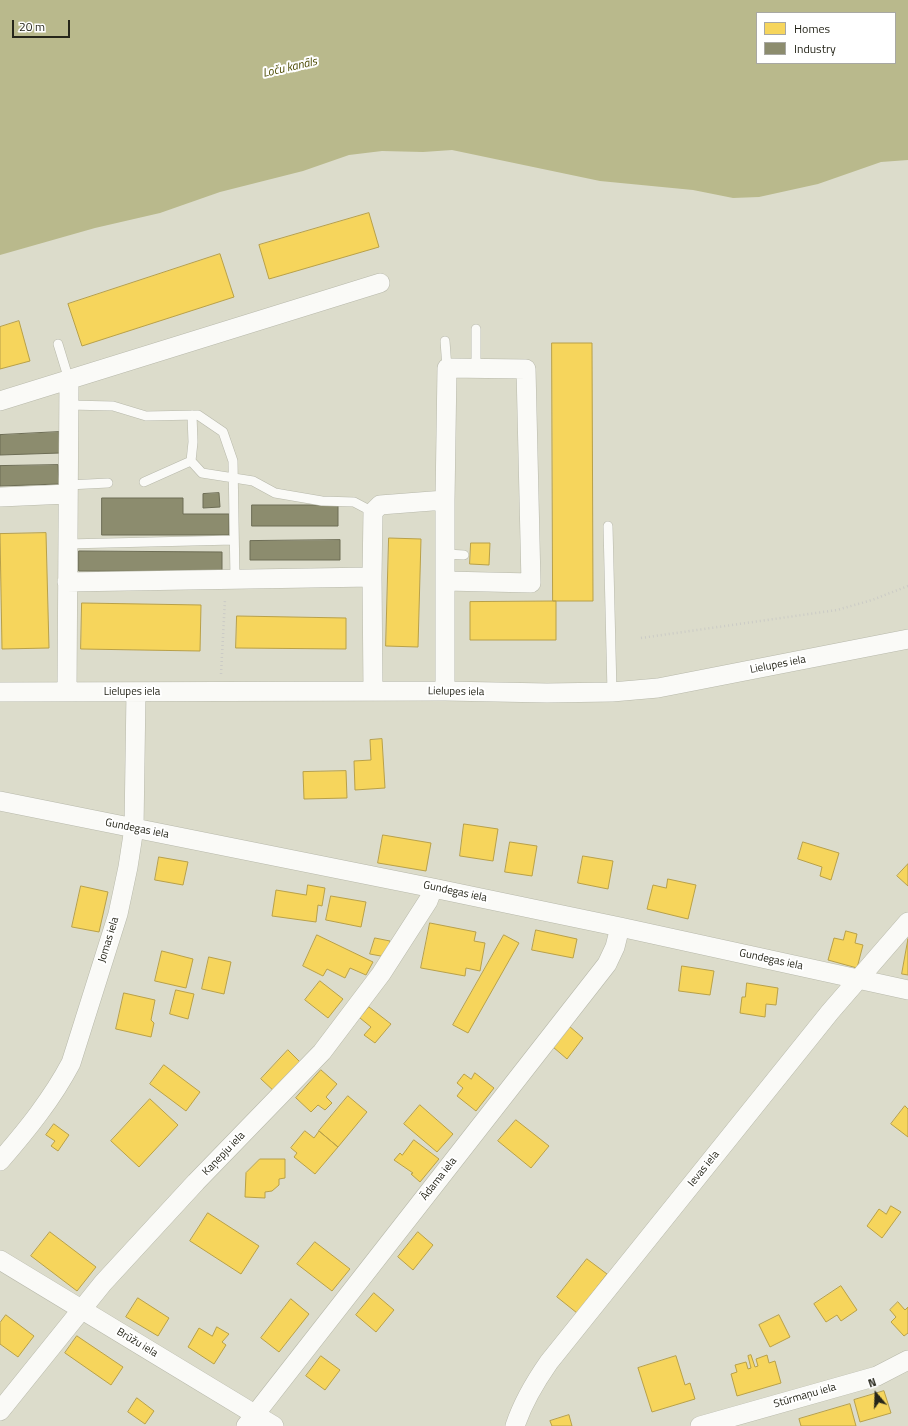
<!DOCTYPE html>
<html>
<head>
<meta charset="utf-8">
<style>
	body { margin:0 }
	#map { position:relative; width:908px; height:1426px; overflow:hidden; background:#dcdccb; font-family:"Titillium Web",sans-serif }
	canvas { display:block }
	.legend { position:absolute; left:756px; top:12px; width:140px; height:52px; box-sizing:border-box; background:#fff; border:1px solid #a8a8a3; margin:0; padding:5px 7px; list-style:none; font-size:12px; color:#26261a }
	.legend li { display:flex; align-items:center; gap:8px; height:20px }
	.legend b { width:20px; border:1px solid #a8a8a3 }
	.north { position:absolute; left:856px; top:1374px; width:40px; height:40px; -webkit-text-stroke:3px #fff; paint-order:stroke; rotate:341deg; font-size:11px; font-weight:700; line-height:16px; text-align:center; color:#26261a }
	.north::after { content:''; display:block; margin:auto; width:14px; height:18px; background:#26261a; clip-path:polygon(50% 0,100% 100%,50% 72%,0 100%) }
	.scale { position:absolute; left:12px; top:20px; width:58px; height:18px; box-sizing:border-box; border:2px solid #26261a; border-top:0; padding-left:5px; font-size:12px; line-height:14px; white-space:nowrap; color:#26261a; -webkit-text-stroke:3px #fff; paint-order:stroke }
</style>
</head>
<body>
<div id="map">
<canvas width="908" height="1426"></canvas>
<ul class="legend">
<li><b style="height:11px;background:#f6d55c"></b>Homes</li>
<li><b style="height:11px;background:#8c8c6e"></b>Industry</li>
</ul>
<div class="north">N</div>
<div class="scale">20 m</div>
</div>
<script>
const c = document.querySelector('canvas').getContext('2d');
c.lineJoin = 'round';
function fillPath(path, color) {
  c.fillStyle = color;
  c.fill(path, 'evenodd');
}
function trace(path, color, width, dash) {
  c.strokeStyle = color;
  c.lineWidth = width;
  c.lineCap = dash ? 'butt' : 'round';
  c.setLineDash(dash || []);
  c.stroke(path);
}
function write(font, color, halo, rows, align = 'center') {
  c.font = font + ' "Titillium Web",sans-serif';
  c.lineWidth = 4;
  c.setLineDash([]);
  c.textBaseline = 'middle';
  c.strokeStyle = halo;
  c.fillStyle = color;
  for (const [text, x, y, turn = 0] of rows) {
    c.save();
    c.translate(x, y);
    c.rotate((+turn || 0) * Math.PI / 180);
    c.textAlign = isNaN(turn) ? turn : align;
    if (halo) c.strokeText(text, 0, 0);
    c.fillText(text, 0, 0);
    c.restore();
  }
}
fillPath(new Path2D(`
	M0,0H908V160L881,162L818,184L759,197L733,198L693,190L600,181L452,150L423,152L382,151L349,155L303,171L220,192L160,213L95,228L0,255ZM757,13H895V63H757Z`), '#b9b98c');
const homes = new Path2D(`
	M369,213L379,247L269,279L259,245Z
	M220,254L234,297L82,346L68,304Z
	M19,321L30,361L0,369V327Z
	M552,343H592L593,601H553Z
	M46,533L49,648L2,649L0,534Z
	M389,538L421,539L418,647L386,646Z
	M471,543H490L489,565L470,564Z
	M553,601H556V640H470V602Z
	M82,603L201,605L200,651L81,649Z
	M237,616L346,618V649L236,648Z
	M382,739L385,788L355,790L354,761L371,760L370,740Z
	M346,771L347,798L304,799L303,772Z
	M464,824L498,829L493,861L460,856Z
	M383,835L431,843L426,871L378,863Z
	M510,842L537,846L532,876L505,872Z
	M803,842L839,853L831,880L820,876L822,867L798,859Z
	M583,856L613,861L608,889L578,883Z
	M159,857L188,862L183,885L155,880Z
	M908,864V886L897,876Z
	M668,879L696,885L688,919L647,909L653,885L666,888Z
	M308,885L325,888L322,906L318,905L316,922L272,916L276,890L306,895Z
	M81,886L108,892L99,932L72,927Z
	M331,896L366,902L361,927L326,920Z
	M430,923L476,932L474,941L485,943L480,971L466,968L465,976L421,968Z
	M536,930L577,939L573,958L532,950Z
	M846,931L857,934L855,943L863,945L857,968L828,960L834,938L843,940Z
	M317,935L373,962L366,975L350,968L345,978L327,969L323,976L303,966Z
	M504,935L519,943L468,1033L453,1025Z
	M375,938L390,941L386,957L370,954Z
	M908,939V975L902,974Z
	M162,951L193,959L186,988L155,981Z
	M209,957L231,962L224,994L202,989Z
	M682,966L714,971L710,995L679,991Z
	M320,981L343,999L328,1018L305,1000Z
	M747,983L778,988L776,1005L766,1004L765,1017L740,1013L742,997H745Z
	M176,990L194,994L188,1019L170,1014Z
	M124,993L155,1000L151,1020L154,1023L151,1037L116,1029Z
	M369,1007L391,1024L375,1043L364,1035L371,1027L360,1018Z
	M569,1026L583,1038L567,1059L553,1047Z
	M288,1050L303,1065L276,1093L261,1079Z
	M164,1065L200,1092L186,1111L150,1084Z
	M321,1070L337,1084L326,1097L332,1103L325,1110L318,1105L311,1112L296,1098Z
	M475,1073L494,1088L476,1111L457,1096L463,1088L457,1083L464,1074L471,1079Z
	M348,1096L367,1112L338,1147L319,1131Z
	M150,1099L178,1125L139,1167L111,1141Z
	M420,1105L453,1134L437,1152L404,1124Z
	M905,1106L908,1109V1137L891,1124Z
	M516,1120L549,1146L531,1168L498,1141Z
	M54,1124L69,1135L58,1151L51,1146L55,1141L46,1135Z
	M305,1131L314,1138L319,1131L338,1147L315,1174L294,1157L297,1153L291,1148Z
	M414,1140L439,1159L420,1182L411,1174L413,1173L394,1160L400,1153L402,1155Z
	M260,1159H285V1178L279,1179V1185L272,1191L265,1192V1198L245,1197L246,1173Z
	M891,1206L901,1212L882,1238L867,1226L879,1209L886,1214Z
	M208,1213L259,1246L241,1274L190,1241Z
	M50,1232L96,1267L77,1291L31,1256Z
	M418,1232L433,1245L413,1270L398,1257Z
	M315,1242L350,1269L332,1291L297,1264Z
	M587,1259L607,1274L577,1313L557,1297Z
	M841,1286L857,1310L841,1321L837,1315L826,1322L814,1304Z
	M374,1293L394,1310L376,1332L356,1315Z
	M138,1298L169,1318L158,1336L126,1317Z
	M291,1299L309,1314L279,1352L261,1338Z
	M898,1302L905,1310L908,1307V1333L904,1336L891,1322L896,1317L890,1310Z
	M6,1315L34,1336L18,1357L0,1344V1323Z
	M779,1315L790,1337L770,1347L759,1325Z
	M217,1327L229,1334L222,1342L226,1345L214,1364L188,1347L199,1328L212,1336Z
	M77,1336L123,1367L111,1385L65,1353Z
	M751,1355L755,1367L758,1366L756,1359L767,1355L769,1363L775,1361L781,1383L737,1396L731,1374L737,1372L735,1365L746,1362L748,1369L751,1368L748,1356Z
	M321,1356L340,1370L325,1390L306,1376Z
	M676,1356L685,1385L690,1383L695,1399L652,1412L638,1368Z
	M884,1391L891,1413L860,1422L854,1400Z
	M137,1398L154,1411L145,1424L128,1412Z
	M850,1404L856,1426H801L799,1419Z
	M569,1415L572,1426H552L550,1421Z`);
fillPath(homes, '#f6d55c');
trace(homes, '#b8a048', 1);
const industry = new Path2D(`
	M59,432L60,453L0,455V435Z
	M58,465L59,484L0,486V466Z
	M219,493L220,507L203,508V494Z
	M102,498H183V514H229V535H102Z
	M252,505H338V526H252Z
	M340,540V560H250V541Z
	M79,551L222,552V572L79,571Z`);
fillPath(industry, '#8c8c6e');
trace(industry, '#6d6d55', 1);
const service = new Path2D(`
	M445,341L447,368
	M58,344L69,380
	M476,369V329
	M69,405L113,406L146,416L198,415L223,432L233,461L235,579
	M192,415L193,442L191,461L202,473L253,481L275,493L322,501L354,502L373,512
	M144,482L191,461
	M68,485L108,483
	M608,526L612,692
	M67,544L234,540
	M446,554L464,555`);
const minor = new Path2D(`
	M0,401L380,283
	M0,497L68,494
	M445,500V691
	M67,582L372,577
	M67,691L69,380
	M373,691L372,577L373,512L380,505L445,500L447,368L526,369L531,583L446,581
	M0,692L445,691L547,693L612,692L658,688L908,639
	M0,801L433,888L620,927L908,990
	M0,1161C27,1130 52,1099 71,1063L118,914L128,867L134,828L136,692
	M0,1260L274,1426
	M0,1411L103,1283L196,1182L322,1052L381,974L428,901L433,888
	M246,1426L607,964L615,947L620,927
	M515,1426C523,1402 535,1382 549,1362L830,1012L908,922
	M700,1426L877,1376L908,1360`);
trace(service, '#b7b8aa', 10);
trace(minor, '#b7b8aa', 20);
trace(new Path2D(`
	M641,638L837,610L872,600L908,586
	M221,674L225,599`), '#cbcbc6', 2.5, [1, 3]);
trace(service, '#fafaf7', 9);
trace(minor, '#fafaf7', 19);
write('11px', '#26261a', '#fff', [
	["Lielupes iela",778,665,-11],
	["Lielupes iela",132,692],
	["Lielupes iela",456,692,1],
	["Gundegas iela",137,829,11],
	["Gundegas iela",455,892,12],
	["Jomas iela",109,940,-73],
	["Gundegas iela",771,960,12],
	["Kaņepju iela",224,1154,-46],
	["Ievas iela",704,1169,-51],
	["Ādama iela",439,1179,-52],
	["Brūžu iela",137,1343,31],
	["Stūrmaņu iela",805,1396,-16]
]);
write('italic 12px', '#4d4b03', '#fff', [
	["Loču kanāls",290,68,-13]
]);
</script>
</body>
</html>
